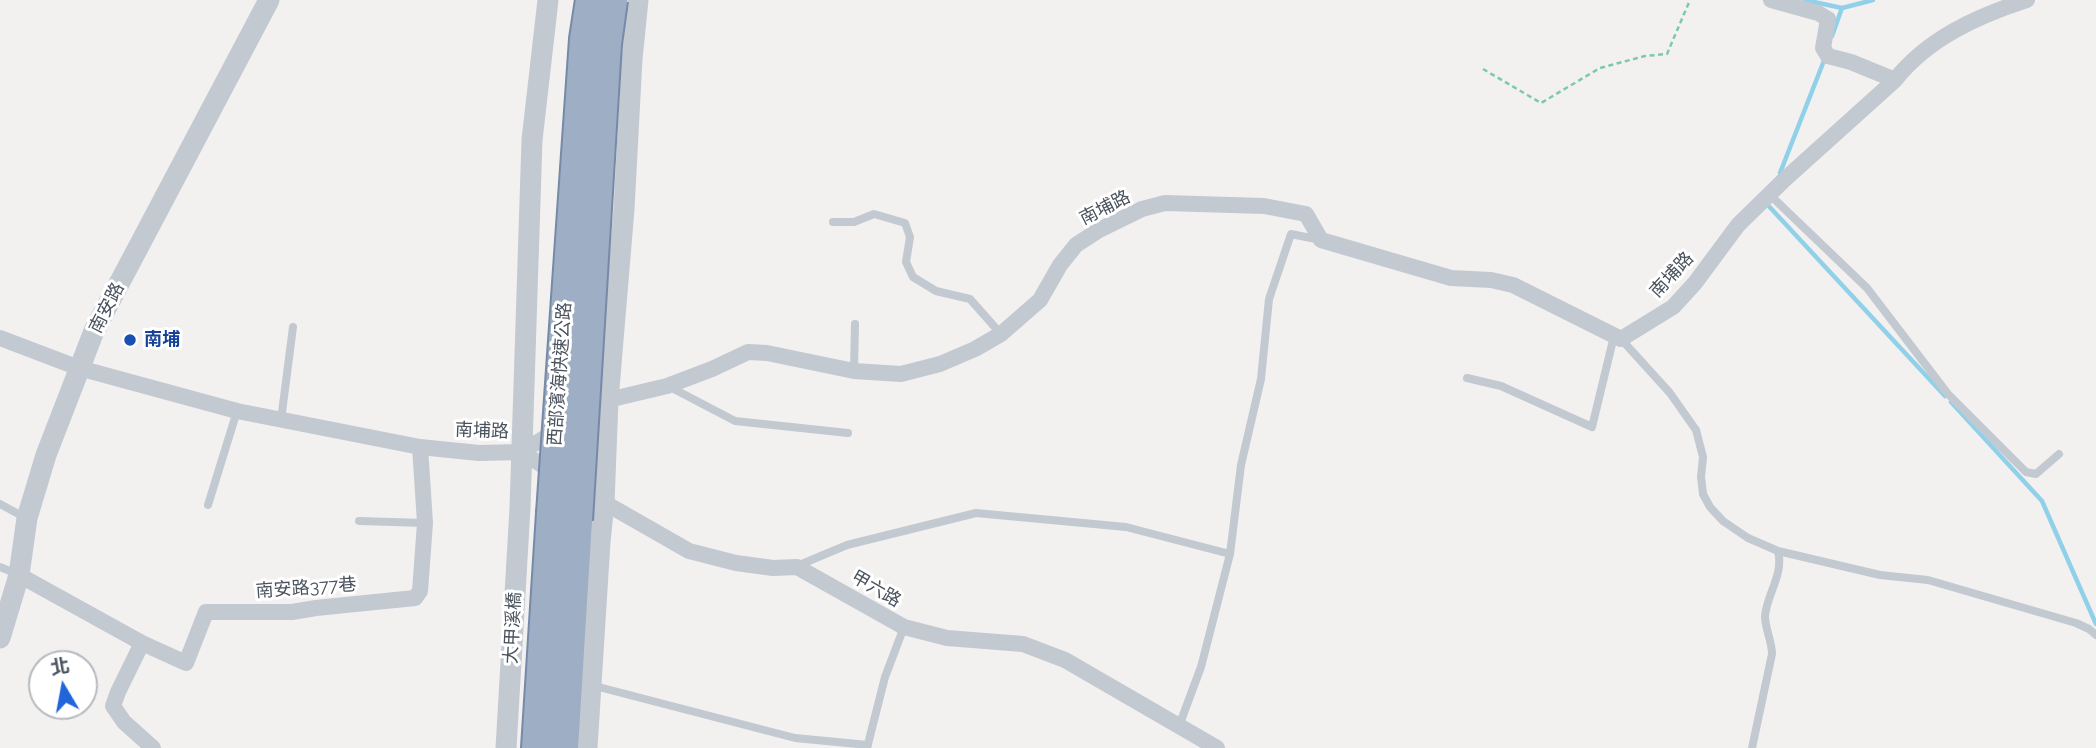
<!DOCTYPE html>
<html>
<head>
<meta charset="utf-8">
<style>
	body { margin:0 }
	#map { position:relative; width:2096px; height:748px; overflow:hidden; background:#f3f0f0; font-family:Raleway,"Noto Sans TC",sans-serif }
	canvas { display:block }
	.north { position:absolute; left:28px; top:650px; width:70px; height:70px; box-sizing:border-box; background:#fff; border:2px solid #b6babe; border-radius:50%; rotate:350deg; font-size:19px; font-weight:700; line-height:28px; text-align:center; color:#49525d }
	.north::after { content:''; display:block; margin:auto; width:24px; height:32px; background:#2165db; clip-path:polygon(50% 0,100% 100%,50% 72%,0 100%) }
</style>
</head>
<body>
<div id="map">
<canvas width="2096" height="748"></canvas>
<div class="north">北</div>
</div>
<script>
const c = document.querySelector('canvas').getContext('2d');
c.lineJoin = 'round';
function trace(path, color, width, dash) {
  c.strokeStyle = color;
  c.lineWidth = width;
  c.lineCap = dash ? 'butt' : 'round';
  c.setLineDash(dash || []);
  c.stroke(path);
}
function write(font, color, halo, rows, align = 'center') {
  c.font = font + ' Raleway,"Noto Sans TC",sans-serif';
  c.lineWidth = 6;
  c.setLineDash([]);
  c.textBaseline = 'middle';
  c.strokeStyle = halo;
  c.fillStyle = color;
  for (const [text, x, y, turn = 0] of rows) {
    c.save();
    c.translate(x, y);
    c.rotate((+turn || 0) * Math.PI / 180);
    c.textAlign = isNaN(turn) ? turn : align;
    if (halo) c.strokeText(text, 0, 0);
    c.fillText(text, 0, 0);
    c.restore();
  }
}
trace(new Path2D(`
	M1805,0L1842,8L1873,0
	M1832,36L1842,8
	M1780,173L1825,58
	M1765,202L1945,396
	M1951,402L2042,501L2096,624`), '#90d0e8', 4.5);
const trunk = new Path2D(`
	M536,748L551,513
	M564,748L578,520`);
trace(trunk, '#768aa8', 32);
trace(new Path2D(`
	M1483,69L1541,103L1600,68L1645,56L1667,54L1690,0`), '#7bcaa9', 2.5, [5, 3.5]);
trace(new Path2D(`
	M1770,195L1867,288L1948,394L2026,472L2036,474L2059,454
	M833,222H854L874,214L905,223L910,237L906,262L913,277L936,291L970,299L1001,334
	M1621,339L1670,393L1696,430L1703,457L1701,477L1703,494L1710,507L1723,521L1748,538L1778,551L1880,575L1928,580L2076,623L2089,629L2096,635
	M854,371L855,324
	M1467,378L1501,386L1592,427L1614,336
	M670,387L735,421L848,433
	M281,420L293,327
	M0,504L24,517
	M208,505L237,411
	M359,521L425,523
	M797,566L847,545L976,513L1126,527L1230,554
	M0,567L17,574
	M591,685L795,738L868,745
	M1179,726L1201,667L1230,554L1241,465L1261,379L1269,299L1291,234L1321,240
	M867,748L885,677L904,627
	M1752,748L1772,654C1772,641 1765,629 1765,616C1767,593 1784,575 1778,551`), '#c2c9d1', 8);
trace(new Path2D(`
	M1771,0L1818,13L1828,19L1823,48L1828,56L1851,62L1895,80
	M0,338L79,368L237,411L420,447L479,453L521,452L561,428
	M601,404L608,400L667,386L712,369L748,352L767,353L854,371L901,374L940,364L975,349L1001,334L1040,300L1060,265L1076,245L1099,230L1142,209L1165,203L1264,206L1306,214L1321,240L1451,278L1491,280L1513,285L1621,339L1673,307L1695,283L1738,225L1784,180L1895,80C1928,38 1978,16 2027,0
	M521,452L558,475
	M598,499L689,551L736,563L773,568L797,567L904,627L947,638L1023,644L1065,660L1217,748
	M19,575L142,643L186,663L206,612H292L316,608L415,598L420,591L425,523L420,447
	M142,643L118,692L113,706L124,722L153,748`), '#c2c9d1', 16);
trace(new Path2D(`
	M0,638L19,575L27,518L46,455L94,331L269,0
	M506,748L520,508L532,140L548,0
	M587,748L600,542L604,503L608,400L624,209L632,59L638,0`), '#c2c9d1', 21);
trace(trunk, '#9eaec4', 28);
const trunkBridge = new Path2D(`
	M551,513L584,39L590,0
	M578,520L607,44L613,0`);
trace(trunkBridge, '#768aa8', 32, []);
trace(trunkBridge, '#9eaec4', 28);
for (const [x, y, r, color] of [
	[130,340,7,"#1a4fb4"]
]) {
  const dot = new Path2D();
  dot.arc(x, y, r, 0, 2 * Math.PI);
  c.fillStyle = color;
  c.fill(dot);
  trace(dot, '#fff', 2.5);
}
write('18px', '#49525d', '#fff', [
	["南埔路",1105,208,-27],
	["南埔路",1672,275,-47],
	["南安路",107,308,-63],
	["西部濱海快速公路",560,374,-86],
	["南埔路",482,431,2],
	["南安路377巷",306,588,-4],
	["甲六路",876,589,30],
	["大甲溪橋",513,628,-87]
]);
write('bold 18px', '#164399', '#fff', [
	["南埔",144,340]
], 'left');
</script>
</body>
</html>
